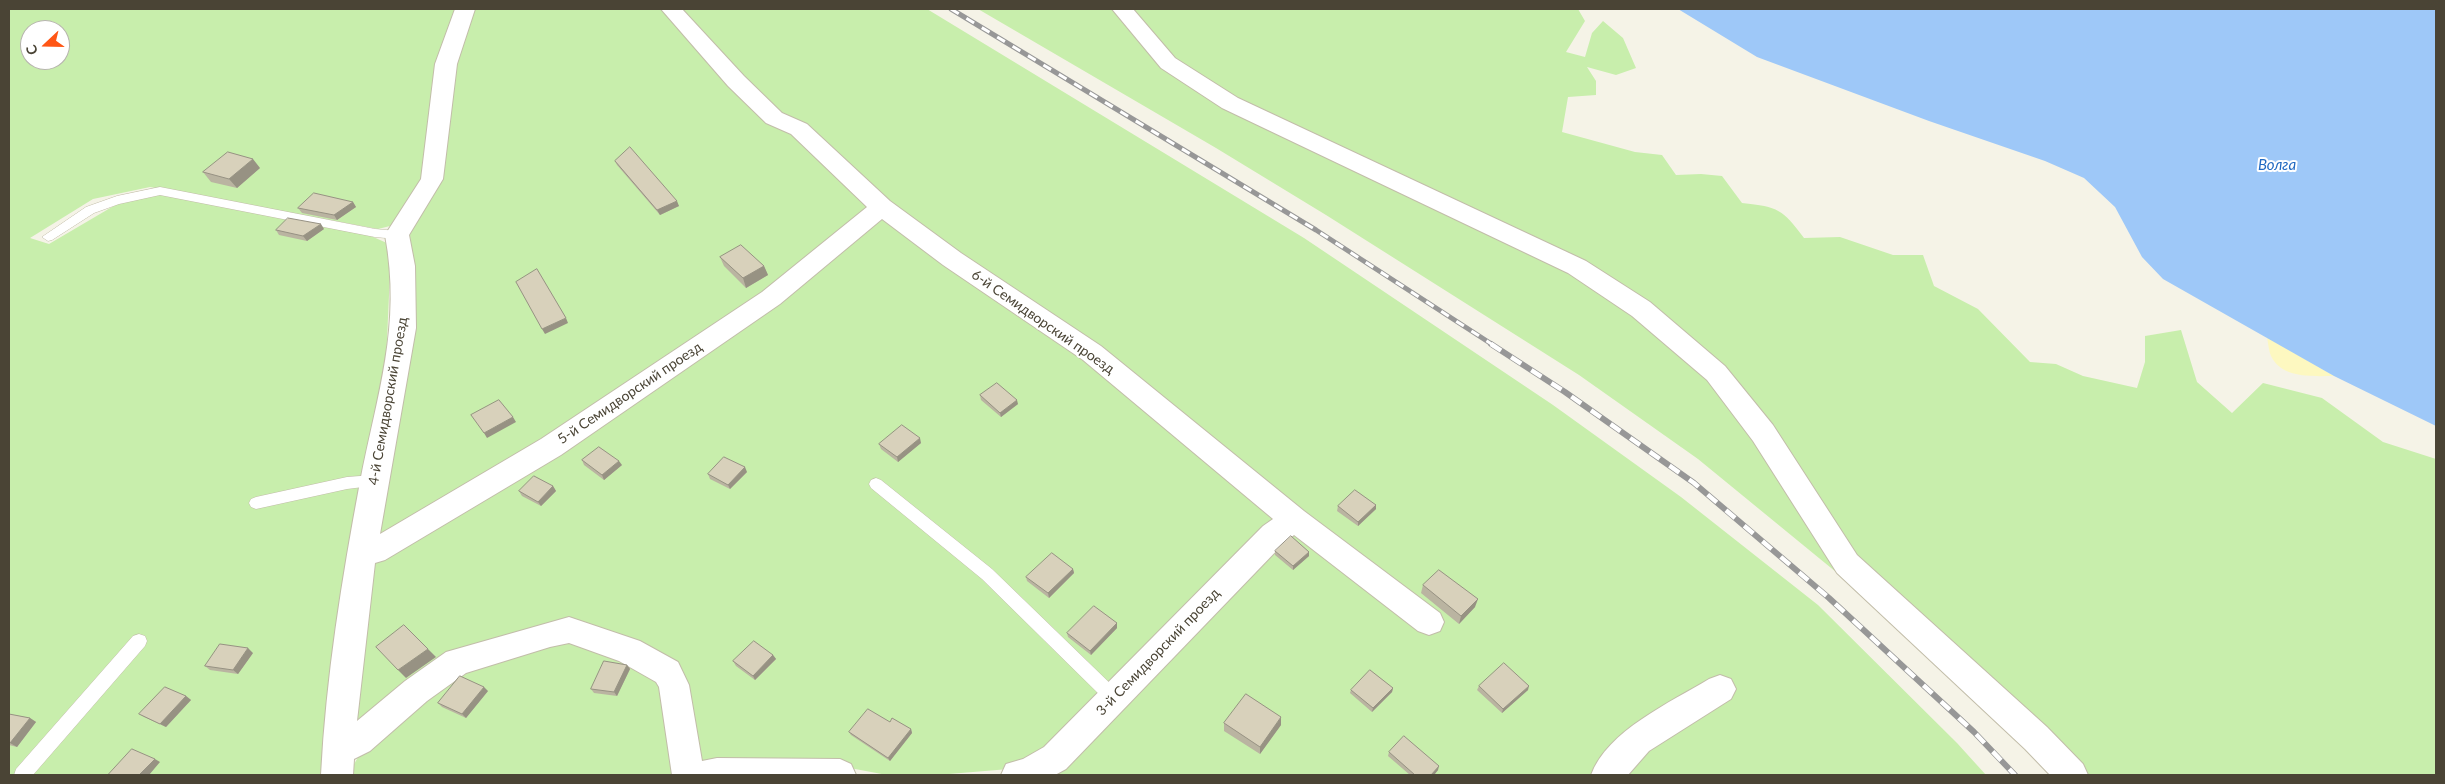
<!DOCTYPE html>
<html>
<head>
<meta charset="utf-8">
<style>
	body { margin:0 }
	#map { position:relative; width:2445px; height:784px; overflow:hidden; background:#f5f3e7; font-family:Lato,sans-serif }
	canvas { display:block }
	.frame { position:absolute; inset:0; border:10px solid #4a4435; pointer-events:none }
	.north { position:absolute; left:20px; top:20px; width:50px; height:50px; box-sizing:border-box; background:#fff; border:1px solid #b7b4ae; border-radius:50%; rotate:249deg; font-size:14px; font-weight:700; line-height:20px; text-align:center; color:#4a4435 }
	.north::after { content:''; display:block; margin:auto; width:18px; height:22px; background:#ff5615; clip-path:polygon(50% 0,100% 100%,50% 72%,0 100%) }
</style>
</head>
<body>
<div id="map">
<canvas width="2445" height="784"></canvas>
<div class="frame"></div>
<div class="north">С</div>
</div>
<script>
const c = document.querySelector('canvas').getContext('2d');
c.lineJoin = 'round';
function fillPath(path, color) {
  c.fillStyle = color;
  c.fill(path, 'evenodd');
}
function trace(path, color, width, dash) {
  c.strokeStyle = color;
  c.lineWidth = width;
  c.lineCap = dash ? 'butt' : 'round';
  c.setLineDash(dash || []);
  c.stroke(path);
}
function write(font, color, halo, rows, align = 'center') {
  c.font = font + ' Lato,sans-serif';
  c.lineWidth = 4;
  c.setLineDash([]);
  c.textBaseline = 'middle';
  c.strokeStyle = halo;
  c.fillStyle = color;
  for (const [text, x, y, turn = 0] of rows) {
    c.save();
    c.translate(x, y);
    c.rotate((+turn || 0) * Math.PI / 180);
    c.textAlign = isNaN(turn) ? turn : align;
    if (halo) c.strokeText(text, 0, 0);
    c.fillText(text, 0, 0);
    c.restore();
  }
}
fillPath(new Path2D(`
	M9,9H460L432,83L426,177L398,219L390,226L378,229L150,187L93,199L30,238L49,244L117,204L164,194L371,236L389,244L391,251L385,384L343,616L325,775H9ZM30,30H60V60H30Z
	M470,9H663L770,125L790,131L869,208L764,298L544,444L372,542L413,312L410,235L413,220Z
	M677,9H927L1304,238L1553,405L1681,497L1818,605L1957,743L1986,775H1040L1057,764L1286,535H1304L778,113L741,79Z
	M978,9H1578L1585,21L1566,52L1585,57L1592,33L1603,21L1623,38L1636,68L1616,75L1587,67L1596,81V95L1568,97L1562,132L1635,152L1662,155L1676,175L1701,174L1722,176L1742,203C1779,207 1782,209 1804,238L1840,237L1893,255H1923L1934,286L1978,309L2030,362L2056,364L2083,376L2137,388L2145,362V336L2181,330L2197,382L2232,413L2263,383L2322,398L2383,442L2436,459V775H2055L1988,707L1836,572L1698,459L1579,375L1326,215L1216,148Z
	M886,216L1088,355L1275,510L1273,522L1121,684L1021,768L937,775H887L834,765L702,764L681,682L568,620L354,729L373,561L874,218Z
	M565,640L659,674L676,769L675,775H352L353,766L365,745L460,668Z`), '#c8eeac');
fillPath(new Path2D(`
	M2267,337L2334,376C2313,376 2282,379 2271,356C2269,351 2268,343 2267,337Z`), '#fdf8c0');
fillPath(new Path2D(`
	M1678,9H2436V426L2334,376L2163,279L2142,257L2115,207L2084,178L2045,161L1929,121L1757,57Z`), '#9ec8f8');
const service = new Path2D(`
	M160,187L375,229L397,231L403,235L397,239L375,237L160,195L119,204L94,213L52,240L48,241L42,237L86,207L117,196Z
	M374,475L379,477L381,481L379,485L347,489L256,509L251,507L249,503L251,499L256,497L347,477Z
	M876,478L881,480L992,569L1119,692L1121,697L1119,702L1113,705L1107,702L982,579L871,488L869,484L871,480Z
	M139,634L145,636L147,641L145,646L33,775H14L16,769L133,636Z`);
const minor = new Path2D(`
	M455,9H475L457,64L443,179L409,235L415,266L416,328L380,534L541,439L762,292L867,207L791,134L766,123L728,86L661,9H682L744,76L782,113L807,124L890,201L961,253L1101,346L1304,511L1440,613L1444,622L1440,631L1429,635L1418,631L1294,535L1283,544L1066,769L1055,775H1001L1006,764L1023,759L1044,747L1263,526L1273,519L1083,360L943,265L882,219L780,304L561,455L385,560L375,563L357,721L405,681L446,652L569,617L640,641L678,662L689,685L702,761L717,758L840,759L851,764L856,775H672L659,687L656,682L619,661L569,643L550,647L466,673L427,701L370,751L354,759L353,775H321C326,677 342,578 360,482C377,394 402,326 385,235L421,179L435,64Z
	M1112,9H1133L1175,58L1238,98L1586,261L1650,302L1725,366L1773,425L1857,555L2047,727L2083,764L2088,775H2050L2025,749L1837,573L1753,441L1707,380L1632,316L1568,273L1222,108L1161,68Z
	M1720,675L1731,679L1736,689L1731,699L1649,751L1628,775H1591C1607,731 1671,702 1709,679Z`);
trace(service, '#c2bda9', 1);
trace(minor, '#c2bda9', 2);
fillPath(service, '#fff');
fillPath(minor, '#fff');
const railFar1 = new Path2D(`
	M951,9L1316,230L1493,345`);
const rail = new Path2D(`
	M1491,344L1565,392L1694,483L1829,598L1974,732L2015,775`);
trace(railFar1, '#979797', 5);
trace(rail, '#979797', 6);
trace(railFar1, '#fff', 3, [9]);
trace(rail, '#fff', 4.5, [12]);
fillPath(new Path2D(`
	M615,161L679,206L660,215L617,165Z
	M260,168L237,188L211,182L203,172Z
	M353,202L356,207L337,220L302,213L298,208Z
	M324,229L307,241L279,235L276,230Z
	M720,257L764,266L768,275L746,288L724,266Z
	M980,395L1018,404L1001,417L981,400Z
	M921,443L898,462L881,449L879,444Z
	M582,460L622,465L604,480L584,465Z
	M747,472L730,489L710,479L708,474Z
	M553,486L556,491L541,506L522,496L519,491Z
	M1376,505V509L1358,526L1337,511L1338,506Z
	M1275,551L1309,552V556L1293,570L1275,555Z
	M1073,569L1074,573L1049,598L1027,581L1026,577Z
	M1423,585L1475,607L1459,624L1421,593Z
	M1117,628L1091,655L1068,637L1067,633Z
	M253,653L238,674L210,670L205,666Z
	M773,655L776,659L755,680L736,666L733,661Z
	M627,665L630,669L617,696L594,693L591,689Z
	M1479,686L1528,690L1502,713L1477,690Z
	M1393,688L1392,692L1372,712L1350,693L1351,690Z
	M488,691L466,718L442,707L438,703Z
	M186,696L191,700L166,727L144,717L139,714Z
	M9,714L30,718L36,722L17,747L9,745Z
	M1224,723L1281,725L1260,754L1224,731Z
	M911,729L912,733L890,761L851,735L849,732Z
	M1389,752L1438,770L1434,775H1410L1388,756Z`), '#bab4a1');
fillPath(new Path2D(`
	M253,159L260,168L237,188L229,179Z
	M677,201L679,206L660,215L657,210Z
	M353,202L356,207L337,220L334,215Z
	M321,224L324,229L307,241L303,236Z
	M764,266L768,275L746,288L743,278Z
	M566,318L568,323L545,334L542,329Z
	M1017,400L1018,404L1001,417L1000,413Z
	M513,417L516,422L487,438L484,433Z
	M920,438L921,443L898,462L897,457Z
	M619,461L622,465L604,480L602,475Z
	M745,467L747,472L730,489L728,485Z
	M553,486L556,491L541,506L538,502Z
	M1376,505V509L1358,526V522Z
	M1309,552V556L1293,570V566Z
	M1073,569L1074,573L1049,598L1048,593Z
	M1478,599L1475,607L1459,624L1461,616Z
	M1117,623V628L1091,655L1090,651Z
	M248,648L253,653L238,674L233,670Z
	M428,649L436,657L406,678L398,670Z
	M773,655L776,659L755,680L753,676Z
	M627,665L630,669L617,696L614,692Z
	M1529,686L1528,690L1502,713L1503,709Z
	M484,687L488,691L466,718L462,714Z
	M1393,688L1392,692L1372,712L1373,708Z
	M186,696L191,700L166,727L160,724Z
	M1281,717V725L1260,754V747Z
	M30,718L36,722L17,747L10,743Z
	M911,729L912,733L890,761L888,758Z
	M155,759L160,762L149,775H139Z
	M1439,766L1438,770L1434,775H1431Z`), '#979283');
const building = new Path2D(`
	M630,147L677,201L657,210L615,161Z
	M228,152L253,159L229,179L203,172Z
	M314,193L353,202L334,215L298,208Z
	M288,218L321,224L303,236L276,230Z
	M741,245L764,266L743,278L720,257Z
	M537,269L566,318L542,329L516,282Z
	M997,383L1017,400L1000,413L980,395Z
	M499,400L513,417L484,433L471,415Z
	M902,425L920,438L897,457L879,444Z
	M599,447L619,461L602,475L582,460Z
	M724,457L745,467L728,485L708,474Z
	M534,476L553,486L538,502L519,491Z
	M1355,490L1376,505L1358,522L1338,506Z
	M1291,536L1309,552L1293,566L1275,551Z
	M1052,553L1073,569L1048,593L1026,577Z
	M1439,570L1478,599L1461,616L1423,585Z
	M1094,606L1117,623L1090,651L1067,633Z
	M404,625L428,649L398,670L376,647Z
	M754,641L773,655L753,676L733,661Z
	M220,644L248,648L233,670L205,666Z
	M604,661L627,665L614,692L591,689Z
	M1504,663L1529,686L1503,709L1479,686Z
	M1370,670L1393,688L1373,708L1351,690Z
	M460,676L484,687L462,714L438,703Z
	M165,687L186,696L160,724L139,714Z
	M1246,694L1281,717L1260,747L1224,723Z
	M868,709L890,722L892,718L911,729L888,758L849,732Z
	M9,714L30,718L10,743L9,742Z
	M1404,736L1439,766L1431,775H1415L1389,752Z
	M132,749L155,759L139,775H108Z`);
fillPath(building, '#d8d1bb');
trace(building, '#979283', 1);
write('14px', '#4a4435', '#fff', [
	["6-й Семидворский проезд",1043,322,35],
	["5-й Семидворский проезд",630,393,-34],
	["4-й Семидворский проезд",388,401,-80],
	["3-й Семидворский проезд",1158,652,-46]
]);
write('italic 15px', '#226ac2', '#fff', [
	["Волга",2277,165]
]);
</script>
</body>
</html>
